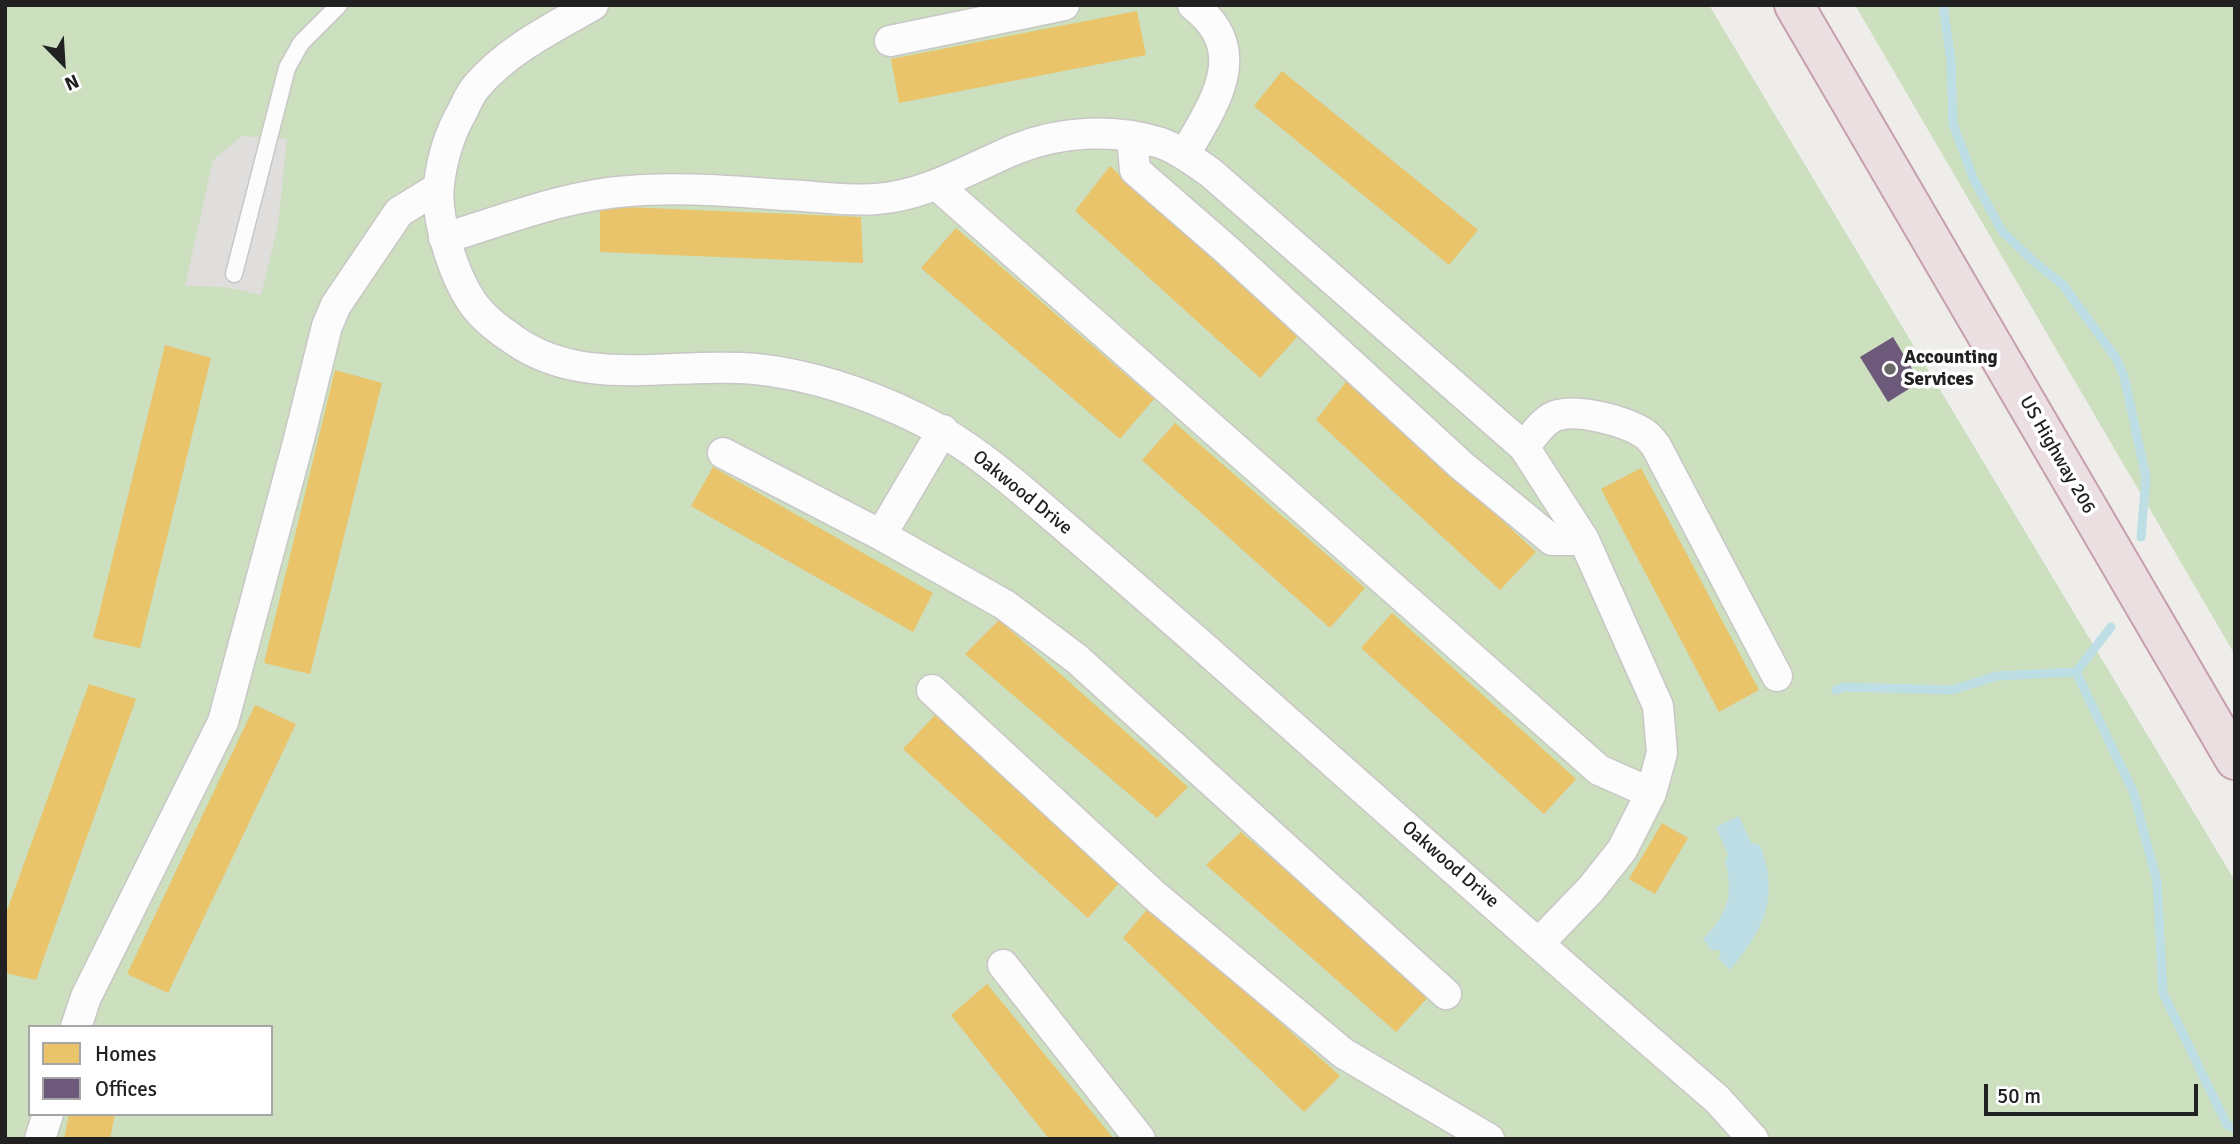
<!DOCTYPE html>
<html>
<head>
<meta charset="utf-8">
<style>
	body { margin:0 }
	#map { position:relative; width:2240px; height:1144px; overflow:hidden; background:#efedea; font-family:Signika,sans-serif }
	canvas { display:block }
	.frame { position:absolute; inset:0; border:7px solid #212121; pointer-events:none }
	.legend { position:absolute; left:28px; top:1025px; width:245px; height:91px; box-sizing:border-box; background:#fff; border:2px solid #a6a6a6; margin:0; padding:9px 12px; list-style:none; font-size:21px; color:#212121 }
	.legend li { display:flex; align-items:center; gap:14px; height:35px }
	.legend b { width:35px; border:2px solid #a6a6a6 }
	.north { position:absolute; left:28px; top:28px; width:70px; height:70px; -webkit-text-stroke:5px #fff; paint-order:stroke; rotate:156deg; font-size:19px; font-weight:700; line-height:28px; text-align:center; color:#212121 }
	.north::after { content:''; display:block; margin:auto; width:24px; height:32px; background:#212121; clip-path:polygon(50% 0,100% 100%,50% 72%,0 100%) }
	.scale { position:absolute; left:1984px; top:1084px; width:214px; height:32px; box-sizing:border-box; border:4px solid #212121; border-top:0; padding-left:9px; font-size:21px; line-height:24px; white-space:nowrap; color:#212121; -webkit-text-stroke:5px #fff; paint-order:stroke }
</style>
</head>
<body>
<div id="map">
<canvas width="2240" height="1144"></canvas>
<div class="frame"></div>
<ul class="legend">
<li><b style="height:19px;background:#e9c46a"></b>Homes</li>
<li><b style="height:19px;background:#6d597a"></b>Offices</li>
</ul>
<div class="north">N</div>
<div class="scale">50 m</div>
</div>
<script>
const c = document.querySelector('canvas').getContext('2d');
c.lineJoin = 'round';
function fillPath(path, color) {
  c.fillStyle = color;
  c.fill(path, 'evenodd');
}
function trace(path, color, width, dash) {
  c.strokeStyle = color;
  c.lineWidth = width;
  c.lineCap = dash ? 'butt' : 'round';
  c.setLineDash(dash || []);
  c.stroke(path);
}
function write(font, color, halo, rows, align = 'center') {
  c.font = font + ' Signika,sans-serif';
  c.lineWidth = 7;
  c.setLineDash([]);
  c.textBaseline = 'middle';
  c.strokeStyle = halo;
  c.fillStyle = color;
  for (const [text, x, y, turn = 0] of rows) {
    c.save();
    c.translate(x, y);
    c.rotate((+turn || 0) * Math.PI / 180);
    c.textAlign = isNaN(turn) ? turn : align;
    if (halo) c.strokeText(text, 0, 0);
    c.fillText(text, 0, 0);
    c.restore();
  }
}
fillPath(new Path2D(`
	M5,5H1709L2235,881V1139H5ZM30,1027H271V1114H30Z
	M1855,5H2235V655Z`), '#ccdfbe');
fillPath(new Path2D(`
	M242,136L287,139L278,225L261,295L226,287L185,286L213,160Z`), '#dfdedd');
fillPath(new Path2D(`
	M1739,816L1751,843L1760,845C1780,898 1764,929 1730,970L1718,958L1721,953L1718,950H1711L1703,939C1728,914 1734,895 1725,861L1728,855L1716,827Z`), '#bcdee4');
fillPath(new Path2D(`
	M1137,11L1146,55L899,103L891,59Z
	M1282,71L1478,230L1449,265L1254,106Z
	M1110,166L1298,336L1260,378L1075,211Z
	M600,206L861,217L863,263L600,252Z
	M956,228L1154,399L1120,439L921,268Z
	M165,345L211,358L140,648L93,638Z
	M335,370L382,383L310,674L264,663Z
	M1349,378L1536,552L1500,590L1316,420Z
	M1175,423L1365,588L1330,628L1142,460Z
	M713,467L933,593L913,632L691,506Z
	M1641,468L1759,690L1719,712L1601,489Z
	M1392,613L1576,779L1544,814L1361,648Z
	M999,620L1188,787L1157,818L965,654Z
	M89,684L136,699L36,980L5,973V916Z
	M255,705L296,724L168,993L127,974Z
	M937,713L1122,880L1088,918L903,749Z
	M1662,823L1688,838L1655,894L1629,879Z
	M1241,832L1430,995L1396,1032L1206,865Z
	M1150,906L1340,1076L1304,1112L1123,938Z
	M987,984L1114,1139H1049L951,1015Z
	M69,1114H115L110,1139H64Z`), '#e9c46a');
fillPath(new Path2D(`
	M1893,337L1920,382L1888,402L1860,357Z`), '#6d597a');
trace(new Path2D(`
	M1943,5L1951,60L1953,124L1974,180L2002,231L2032,260L2063,285L2116,358L2124,376L2146,478L2141,537
	M2076,672L2133,791L2157,882L2163,993L2227,1125L2235,1128
	M1836,690L1844,687L1952,690L1997,676L2076,672L2111,627`), '#bcdee4', 9);
const lane = new Path2D(`
	M234,274L287,68L301,43L339,5`);
const street = new Path2D(`
	M593,5C552,28 506,51 476,87C470,94 466,104 462,112C450,133 442,159 439,184C435,217 453,274 472,302C483,318 498,329 514,340C585,390 675,361 756,369C813,375 868,394 919,419C970,444 1014,483 1057,520C1105,561 1153,603 1201,645C1373,797 1543,950 1717,1099L1753,1139
	M890,41L1064,5
	M1132,137L1135,170L1227,250L1461,465L1552,540H1584
	M1185,154C1213,105 1253,51 1193,5
	M937,185L1599,770L1651,793
	M444,238C505,220 566,195 629,191C686,186 746,193 803,196C828,198 853,201 877,199C928,195 970,168 1016,149C1061,131 1115,128 1161,143C1180,150 1195,162 1211,173L1524,447L1584,540L1658,706L1662,753L1651,793L1622,850L1591,889L1539,943
	M1524,447C1532,438 1542,421 1555,416C1576,408 1626,421 1645,434C1649,437 1653,442 1656,446L1777,676
	M723,453L881,535L1005,605L1077,659L1446,994
	M881,535L943,430
	M932,690L1154,895L1343,1053L1489,1139
	M1003,965L1140,1139
	M76,1027L86,997L223,722L299,439L327,326L336,305L399,212L438,188
	M40,1139L48,1114`);
const highway = new Path2D(`
	M1794,5L2235,760`);
trace(lane, '#c8c7c6', 19);
trace(street, '#c8c7c6', 33);
trace(highway, '#c69fae', 42);
trace(lane, '#fdfcfc', 16);
trace(street, '#fdfcfc', 30);
trace(highway, '#ecdfe2', 38);
for (const [x, y, r, color] of [
	[1890,369,7,"#696867"]
]) {
  const dot = new Path2D();
  dot.arc(x, y, r, 0, 2 * Math.PI);
  c.fillStyle = color;
  c.fill(dot);
  trace(dot, '#fff', 2.5);
}
write('bold 19px', '#212121', '#fff', [
	["Accounting",1904,358],
	["Services",1904,380]
], 'left');
write('19px', '#212121', '#fff', [
	["US Highway 206",2057,455,60],
	["Oakwood Drive",1022,493,39],
	["Oakwood Drive",1450,865,41]
]);
</script>
</body>
</html>
